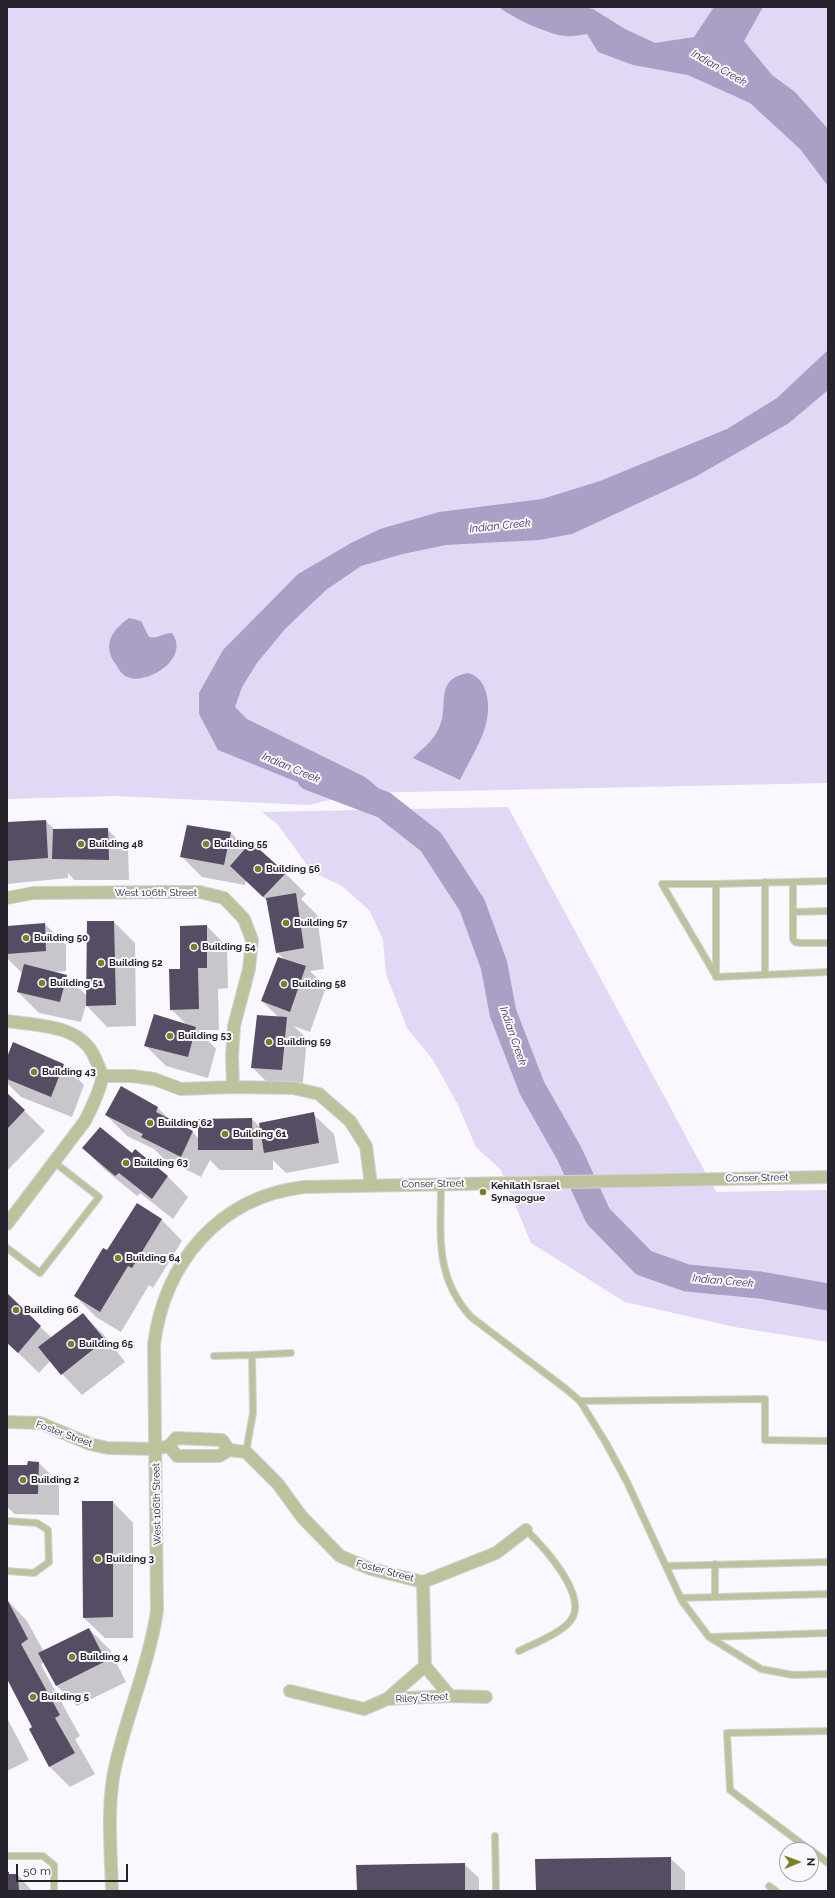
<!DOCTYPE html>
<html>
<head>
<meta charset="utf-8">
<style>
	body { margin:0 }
	#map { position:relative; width:835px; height:1898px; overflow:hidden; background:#faf8fe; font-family:Raleway,sans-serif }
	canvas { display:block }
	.frame { position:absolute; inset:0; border:8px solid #26232d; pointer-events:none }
	.north { position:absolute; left:779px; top:1842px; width:40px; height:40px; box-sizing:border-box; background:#faf8fe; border:1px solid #a5a3aa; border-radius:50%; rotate:89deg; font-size:11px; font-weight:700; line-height:16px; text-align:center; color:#26232d }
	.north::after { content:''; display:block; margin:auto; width:14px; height:18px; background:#7b7f29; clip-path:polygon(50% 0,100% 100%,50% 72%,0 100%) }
	.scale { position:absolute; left:16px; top:1864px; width:112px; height:18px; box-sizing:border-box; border:2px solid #26232d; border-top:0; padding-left:5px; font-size:12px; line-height:14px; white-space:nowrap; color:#26232d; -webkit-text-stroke:3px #faf8fe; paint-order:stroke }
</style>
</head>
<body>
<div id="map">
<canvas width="835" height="1898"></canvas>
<div class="frame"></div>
<div class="north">N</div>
<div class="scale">50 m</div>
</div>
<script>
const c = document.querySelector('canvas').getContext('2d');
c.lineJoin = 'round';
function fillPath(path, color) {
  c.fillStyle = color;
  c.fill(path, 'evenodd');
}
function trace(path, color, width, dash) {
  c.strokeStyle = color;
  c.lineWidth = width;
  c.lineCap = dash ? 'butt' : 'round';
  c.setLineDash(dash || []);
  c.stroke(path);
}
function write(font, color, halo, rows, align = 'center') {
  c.font = font + ' Raleway,sans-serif';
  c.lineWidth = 4;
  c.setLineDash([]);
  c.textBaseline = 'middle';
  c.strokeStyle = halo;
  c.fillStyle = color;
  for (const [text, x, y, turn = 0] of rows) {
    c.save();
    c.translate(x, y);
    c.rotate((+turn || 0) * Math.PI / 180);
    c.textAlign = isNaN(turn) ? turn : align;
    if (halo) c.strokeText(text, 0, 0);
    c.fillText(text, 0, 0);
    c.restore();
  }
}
fillPath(new Path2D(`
	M7,7H828V783L359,793L309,805L116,796L7,799Z
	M508,807L716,1192L828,1190V1342L735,1327L625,1302L531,1243L501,1170L476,1147L458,1105L433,1060L407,1028L386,974L383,940L370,911L342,886L312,872L278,825L262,812Z`), '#e0d8f4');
fillPath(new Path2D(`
	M499,7H583L593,9L625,29L655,43L694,37L714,7H763L744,41L772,75L795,92L828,129V186L800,149L750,103L688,75L633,65L598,52L587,34C580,35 572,37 565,36C550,35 510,17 499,7Z
	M828,350V390L789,423L695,477L572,534L539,540L446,545L403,554L361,566L326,590L285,629L257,663L242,687L235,707L247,719L365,777L383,792L359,793L297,782L218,750L199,714V693L223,650L298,574L351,543L380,529L439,512L542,499L600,481L727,429L777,398Z
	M129,618L141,621L149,637C158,639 163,633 172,633C190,658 150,683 130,678C124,676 120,672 117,666C102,647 110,631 129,618Z
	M468,673C478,676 483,682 486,692C495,724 473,753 460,780L413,758C422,749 432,742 438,730C451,706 432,680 468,673Z`), '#aa9fc5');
fillPath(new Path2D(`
	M46,821L55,830L107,829L128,850L129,880H74L68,873V878L7,884V823Z
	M231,833L247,849L285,873L306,894L301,899L317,915L324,969L310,971L326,987L310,1032L294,1026L307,1039L302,1091L273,1088L252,1067L278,1017L262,1001L286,961L277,952L268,902L246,880L245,885L202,877L181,856Z
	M88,922H114L135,943L136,1026L107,1027L87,1006V1001L81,1022L39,1013L18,992L23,974L7,958V927L45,924L66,945V971L54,972L66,976L87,996Z
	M207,926L227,947L228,988L218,989L219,1030H198L216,1049L208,1078L166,1066L145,1045L187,1025L171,1009L181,970Z
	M7,1059L63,1064L84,1085L72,1117L21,1097L7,1083Z
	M7,1094L45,1131L7,1171Z
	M158,1108L170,1120L193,1132L199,1139L252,1119L261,1128L313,1114L334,1134L339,1163L286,1173L273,1160V1170H220L210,1160L201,1177L163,1158L154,1149L127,1136L106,1115Z
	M83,1148L132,1154L135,1150L168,1177L188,1197L173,1219L140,1193L137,1196L104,1169Z
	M137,1204L162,1220L182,1241L153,1288L149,1285L121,1332L96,1317L75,1296L107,1251Z
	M7,1295L52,1338L83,1315L104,1335L125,1362L82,1395L50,1361L39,1373L7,1342Z
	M39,1463L59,1483V1515L15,1514L7,1507V1465L28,1466Z
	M113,1502L133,1523V1638H105L84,1618Z
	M7,1600L27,1621L44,1652L89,1629L110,1650L126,1682L77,1706L56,1685L44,1662L41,1665L80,1736L75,1739L95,1774L70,1787L50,1767L33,1727L7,1677Z
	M7,1718L29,1760L7,1771Z
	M670,1858L685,1872V1891H537Z
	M464,1864L479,1878V1891H358Z
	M7,1873L11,1875H18L32,1891H7Z`), '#0003');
trace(new Path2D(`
	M310,777L384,805L431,842L472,905L494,965L503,1013L532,1088L569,1153L598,1216L644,1263L687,1278L760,1285L828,1297`), '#aa9fc5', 27);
fillPath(new Path2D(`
	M46,820L48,858L7,861V822Z
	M187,825L231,832L224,865L180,857Z
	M108,828L109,860L52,859L53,829Z
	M251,842L286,873L263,897L230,866Z
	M296,893L304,948L276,953L266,898Z
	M87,921H114L116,1005L86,1006Z
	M45,923L46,951L7,954V926Z
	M207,925V968H198L199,1009L170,1010L169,969H180V926Z
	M278,957L306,966L290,1012L261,1001Z
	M24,964L67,975L60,1002L17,992Z
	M154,1014L196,1027L188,1057L144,1046Z
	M257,1015L287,1017L282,1070L251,1068Z
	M13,1042L64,1064L51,1097L7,1079V1057Z
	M121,1086L158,1107L156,1112L193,1131L181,1157L141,1137L143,1134L105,1115Z
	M7,1093L25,1110L7,1129Z
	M314,1112L319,1143L264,1153L259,1123Z
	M252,1118L253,1150H198V1119Z
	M100,1127L132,1153L135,1149L168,1176L152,1199L119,1173L115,1176L82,1148Z
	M137,1203L162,1219L132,1268L128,1266L100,1312L74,1296L103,1248L107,1250Z
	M7,1293L41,1326L18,1353L7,1343Z
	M83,1313L105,1340L61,1375L38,1347Z
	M28,1461L39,1462L38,1494H7V1465H27Z
	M82,1501H113V1617L83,1618Z
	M7,1599L28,1639L21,1644L60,1715L55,1718L75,1753L49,1767L29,1729L32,1727L7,1679Z
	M89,1628L106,1661L56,1686L38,1653Z
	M671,1857V1891H536L535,1859Z
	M465,1863V1891H357L356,1865Z
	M7,1872H9V1874H18L19,1891H7Z`), '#544d63');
const service = new Path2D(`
	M828,881L716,884V977L828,972
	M765,882V975
	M793,882V939L795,942L800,943H828
	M794,912L828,911
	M716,976L662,884H716
	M441,1184C441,1235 434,1276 471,1317L566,1389L580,1401L606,1443L627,1482L682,1601L709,1637L761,1669L793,1675L828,1674
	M7,1248L40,1273L99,1197L54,1162
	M214,1356L252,1355
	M580,1401L765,1399V1440L828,1441
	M246,1452L253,1413L252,1355L291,1353
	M7,1521L37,1523L48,1530L49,1562L34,1573L7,1571
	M715,1564V1597
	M666,1566L828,1562
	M681,1598L828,1594
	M710,1637L828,1633
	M519,1651C533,1644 562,1633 571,1620C589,1596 543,1546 526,1530
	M495,1836L496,1891
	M810,1850L730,1790L727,1733L828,1731
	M811,1850L828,1863
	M7,1856H43L54,1865V1891
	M769,1886L776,1891`);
const minor = new Path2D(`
	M7,898L33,893L165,892H200L224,898L244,919L252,940L249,969L234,1026L232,1056L233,1087
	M7,1021C38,1026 81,1024 95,1058C97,1063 101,1070 102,1076C102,1087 90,1111 85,1121L7,1224
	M102,1076H132L154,1079L181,1089L233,1087L293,1088L319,1094L350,1121L366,1146L371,1185
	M7,1422L40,1423L90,1444L108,1448L155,1449L169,1446L176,1438L222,1440L229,1450L246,1452L278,1484L302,1517L340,1556L371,1569L423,1582L496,1553L526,1530
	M169,1446L177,1456H219L229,1450
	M423,1582L425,1666L450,1696
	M290,1691L364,1709L387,1699L450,1696L486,1697
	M387,1699L425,1666
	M112,1891C111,1850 106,1804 116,1763C128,1712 149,1663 157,1611L154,1344C165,1262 219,1197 304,1187L828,1177`);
trace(service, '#d4d2d8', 8);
trace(minor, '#d4d2d8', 14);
trace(service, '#bec29c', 6);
trace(minor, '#bec29c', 12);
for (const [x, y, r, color] of [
	[81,844,4,"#7b7f29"],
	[206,844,4,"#7b7f29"],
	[258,869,4,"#7b7f29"],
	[286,923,4,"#7b7f29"],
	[26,938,4,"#7b7f29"],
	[194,947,4,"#7b7f29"],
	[101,963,4,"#7b7f29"],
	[42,983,4,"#7b7f29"],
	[284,984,4,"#7b7f29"],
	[170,1036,4,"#7b7f29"],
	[269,1042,4,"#7b7f29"],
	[34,1072,4,"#7b7f29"],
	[150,1123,4,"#7b7f29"],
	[225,1134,4,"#7b7f29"],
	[126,1163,4,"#7b7f29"],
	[483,1192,4,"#7b7f29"],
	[118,1258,4,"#7b7f29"],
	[16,1310,4,"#7b7f29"],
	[71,1344,4,"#7b7f29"],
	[23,1480,4,"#7b7f29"],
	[98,1559,4,"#7b7f29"],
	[72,1657,4,"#7b7f29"],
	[33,1697,4,"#7b7f29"]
]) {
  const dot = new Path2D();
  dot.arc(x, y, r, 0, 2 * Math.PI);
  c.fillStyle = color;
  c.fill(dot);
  trace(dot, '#faf8fe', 1.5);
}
write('bold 10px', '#26232d', '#faf8fe', [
	["Building 48",89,844],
	["Building 55",214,844],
	["Building 56",266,869],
	["Building 57",294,923],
	["Building 50",34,938],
	["Building 54",202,947],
	["Building 52",109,963],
	["Building 51",50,983],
	["Building 58",292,984],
	["Building 53",178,1036],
	["Building 59",277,1042],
	["Building 43",42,1072],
	["Building 62",158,1123],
	["Building 61",233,1134],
	["Building 63",134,1163],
	["Kehilath Israel",491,1186],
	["Synagogue",491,1198],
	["Building 64",126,1258],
	["Building 66",24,1310],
	["Building 65",79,1344],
	["Building 2",31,1480],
	["Building 3",106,1559],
	["Building 4",80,1657],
	["Building 5",41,1697]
], 'left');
write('10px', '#26232d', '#faf8fe', [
	["West 106th Street",156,893],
	["Conser Street",757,1178,-1],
	["Conser Street",433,1184,-1],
	["Foster Street",64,1434,20],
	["West 106th Street",157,1504,-91],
	["Foster Street",385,1571,15],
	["Riley Street",422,1698,-3]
]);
write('italic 11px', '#3d2b5c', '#faf8fe', [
	["Indian Creek",719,68,30],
	["Indian Creek",500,526,-6],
	["Indian Creek",291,768,23],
	["Indian Creek",513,1036,71],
	["Indian Creek",723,1281,5]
]);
</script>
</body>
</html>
